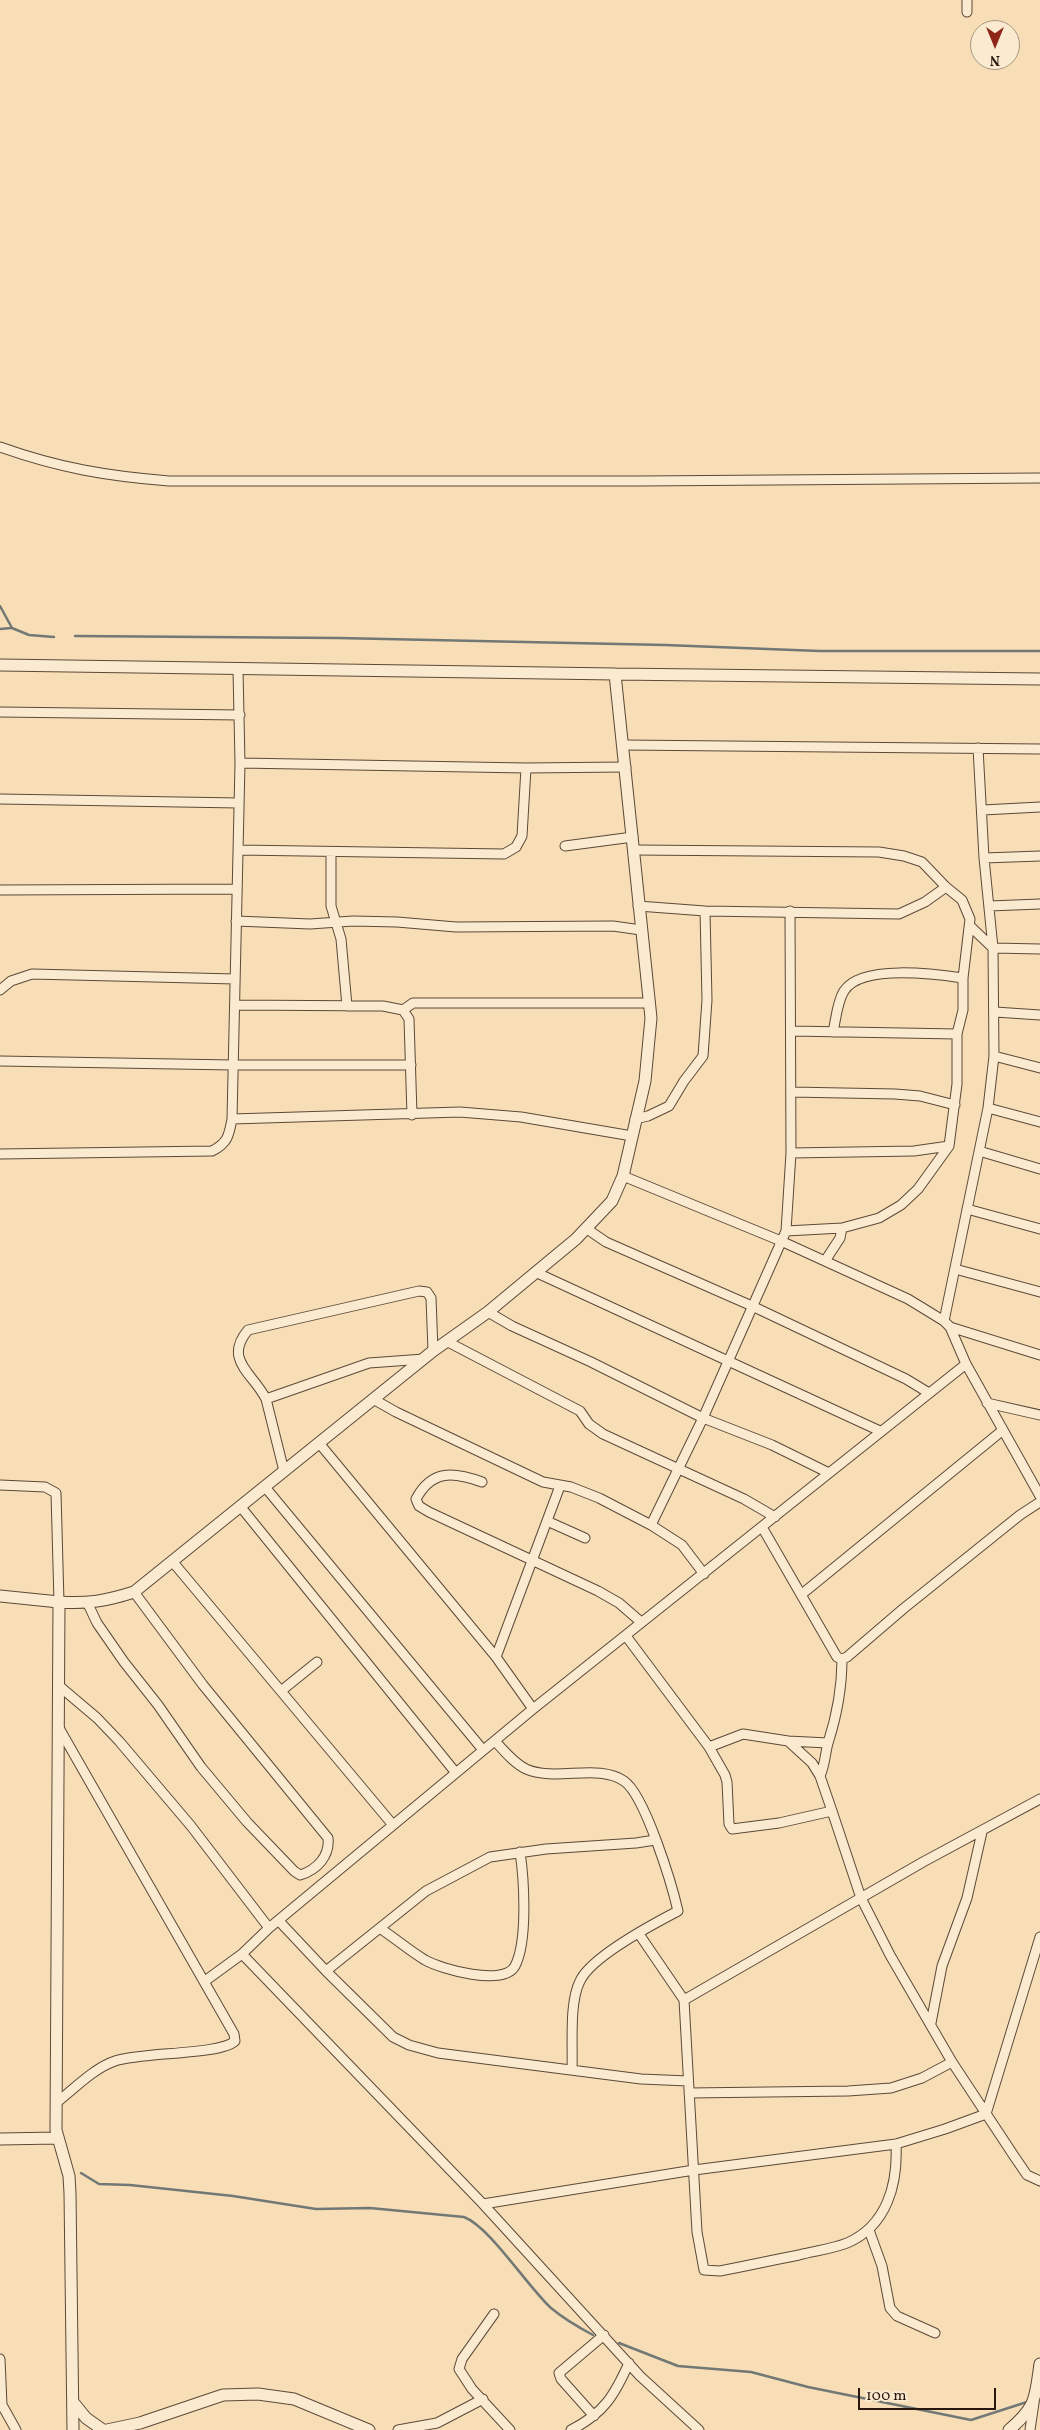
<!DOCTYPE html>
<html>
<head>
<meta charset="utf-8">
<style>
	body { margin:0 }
	#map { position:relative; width:1040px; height:2430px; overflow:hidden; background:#f7deb6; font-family:Vollkorn,serif }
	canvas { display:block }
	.north { position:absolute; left:970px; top:20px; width:50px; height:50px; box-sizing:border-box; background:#faead0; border:1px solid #a69682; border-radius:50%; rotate:180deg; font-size:14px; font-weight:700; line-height:20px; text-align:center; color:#28170e }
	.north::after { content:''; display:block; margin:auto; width:18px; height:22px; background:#8f2418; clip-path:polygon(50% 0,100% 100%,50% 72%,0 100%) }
	.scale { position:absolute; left:858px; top:2388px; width:138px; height:22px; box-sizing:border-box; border:2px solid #28170e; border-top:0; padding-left:6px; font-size:15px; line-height:18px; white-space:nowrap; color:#28170e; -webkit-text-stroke:4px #faead0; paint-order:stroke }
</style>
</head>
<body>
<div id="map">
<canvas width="1040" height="2430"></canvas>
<div class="north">N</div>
<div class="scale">100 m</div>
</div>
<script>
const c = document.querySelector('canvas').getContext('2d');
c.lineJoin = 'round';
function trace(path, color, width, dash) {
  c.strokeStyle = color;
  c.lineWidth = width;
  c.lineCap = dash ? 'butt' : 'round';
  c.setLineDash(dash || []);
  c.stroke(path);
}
trace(new Path2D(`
	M0,606L12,628L29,635L54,637
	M0,629L11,628
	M75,636L338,638L665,645L819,651H1040
	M81,2173L99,2184L130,2185L233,2196L316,2209L370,2208L464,2217C490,2227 527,2286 551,2308C564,2319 578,2327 593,2335
	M619,2343L678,2366L751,2372L808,2387L971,2420L1027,2402`), '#727875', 2.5);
const minor = new Path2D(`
	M967,0V12
	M0,447C59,468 107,476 169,481H641L1040,478
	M0,712L240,715
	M623,745L1040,749
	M240,763L526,768L626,767
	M0,799L239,803
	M983,810L1040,807
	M565,846L633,837
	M238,850L504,854L516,847L522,836L526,768
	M634,850L879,852L904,856L922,862L946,887L962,900L970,919L963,978V1010L957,1034V1084L949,1146L918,1189L901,1205L879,1218L842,1228L786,1231
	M331,852V906L341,939L347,1006
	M984,858L1040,856
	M0,890L236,889
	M638,906L705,911L899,914L925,902L946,887
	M989,906L1040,904
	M236,921L310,924L353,921L397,922L456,927L613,926L641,930
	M971,927L993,948L1040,949
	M0,990L11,981L32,974L235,979
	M235,1005L383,1006L403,1010L409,1019L412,1115
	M403,1010L413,1003H650
	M995,1012L1040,1015
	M791,1031L957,1034
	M833,1032C836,1019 837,1002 844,991C861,964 935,974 963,978
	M994,1056L1040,1068
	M0,1061L233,1065H411
	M791,1092L895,1094L920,1096L955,1105
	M988,1108L1040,1122
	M232,1119L460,1112L521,1117L632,1136
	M635,1119L648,1116L669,1106L684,1081L703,1056L707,1000L705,911
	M979,1151L1040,1169
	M791,1153L914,1151L949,1146
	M0,1154L212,1151C228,1143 229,1135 232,1119L240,763L238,669
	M623,1176L781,1241L908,1299L944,1321L950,1327L966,1364L1040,1496
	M967,1209L1040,1229
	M587,1229L606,1242L752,1306L906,1379L929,1393
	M825,1261L840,1238L842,1228
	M955,1269L1040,1292
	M535,1272L880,1431
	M488,1312L512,1326L591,1362L703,1418L772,1445L829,1473
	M944,1321L988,1108L994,1056L993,948L984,858L978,748
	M950,1327L1040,1355
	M446,1341L580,1411L589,1424L603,1434L744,1499L775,1517
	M266,1399L369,1363L424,1359
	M373,1399L396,1412L543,1482L571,1487L599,1498L651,1525L682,1545L704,1574
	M987,1403L1040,1415
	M319,1443L496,1657L533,1709
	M284,1471L266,1399C253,1373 223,1360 248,1330L419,1291L427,1292L431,1298L433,1351
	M482,1482C454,1472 432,1469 416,1499L419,1506L429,1512L598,1591L619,1603L641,1622
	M0,1485L45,1487L56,1493L59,1602
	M265,1487L483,1750
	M240,1506L456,1773
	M547,1521L585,1538
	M651,1525L703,1418L786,1231L791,1153L790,911
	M762,1527L837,1657L842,1659L847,1657L903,1609L1020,1515L1040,1502
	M172,1561L393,1825
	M802,1594L1003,1430
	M88,1604L97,1623L124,1662L158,1705L201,1767L247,1822L294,1871L300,1875C317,1870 330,1856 328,1838L203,1685L134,1592
	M626,1636L709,1747L725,1775L727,1782L729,1824L732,1829L779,1823L832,1811L861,1898L890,1955L952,2062L1014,2156L1027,2175L1040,2181
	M496,1657L560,1486
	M58,1685L97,1718L119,1741L191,1826L269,1928
	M281,1691L317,1662
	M495,1741C504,1751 514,1763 526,1769C555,1782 599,1763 624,1781C645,1795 672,1885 678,1911C653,1924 591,1957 580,1981C569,2002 573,2045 572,2069
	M788,1741L828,1743
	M709,1747L743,1734L788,1741L812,1763L820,1776L832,1811
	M820,1776C825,1765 825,1754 828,1743C837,1715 842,1688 842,1659
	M279,1921L326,1971L393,2037L409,2045L438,2053L641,2079L688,2081
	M381,1929C396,1939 410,1951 425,1960C441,1969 504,1987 515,1966C528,1941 524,1879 520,1852
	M639,1934L684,2000L697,2232L704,2270L720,2271C746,2266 773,2260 799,2255C814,2251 832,2249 847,2243C887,2226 898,2184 896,2144
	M242,1954L483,2204L640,2376L699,2430
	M326,1971L426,1891L490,1857L546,1849L636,1843L655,1840
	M205,1981L242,1954L269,1928L533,1709L966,1364
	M684,2000L923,1862L1040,1799
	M931,2023L942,1966L967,1898L982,1832
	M689,2093L848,2091L891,2088L922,2078L952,2062
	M56,2103C74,2089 94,2068 115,2061C141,2052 221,2055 235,2041L234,2034L59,1728
	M483,2204L694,2170L896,2144L945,2129L986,2114L1040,1937
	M869,2230L882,2266L890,2308L897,2316L935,2333
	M494,2314L462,2359L459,2369L472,2389L510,2430
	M0,2359L2,2405L16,2430
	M594,2416L561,2379L559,2373L604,2335
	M398,2430L437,2423L483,2399
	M571,2430C604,2413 614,2396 629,2363
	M1030,2430L1034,2403`);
const tertiary = new Path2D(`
	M0,665L615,674L651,1018L645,1081L623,1176L612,1201L576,1239L488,1312L433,1351L134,1592C106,1601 88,1604 59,1602L56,2130L69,2176L70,2193L73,2430
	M615,674L1040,679
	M0,1596L59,1602
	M0,2139L58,2138
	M73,2402L86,2418L103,2430
	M107,2430L140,2423L223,2395L258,2394L294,2399L369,2430
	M1009,2430C1037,2406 1035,2398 1040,2364`);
trace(minor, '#5c4938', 11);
trace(tertiary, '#5c4938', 13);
trace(minor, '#faead0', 9);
trace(tertiary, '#faead0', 11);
</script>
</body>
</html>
